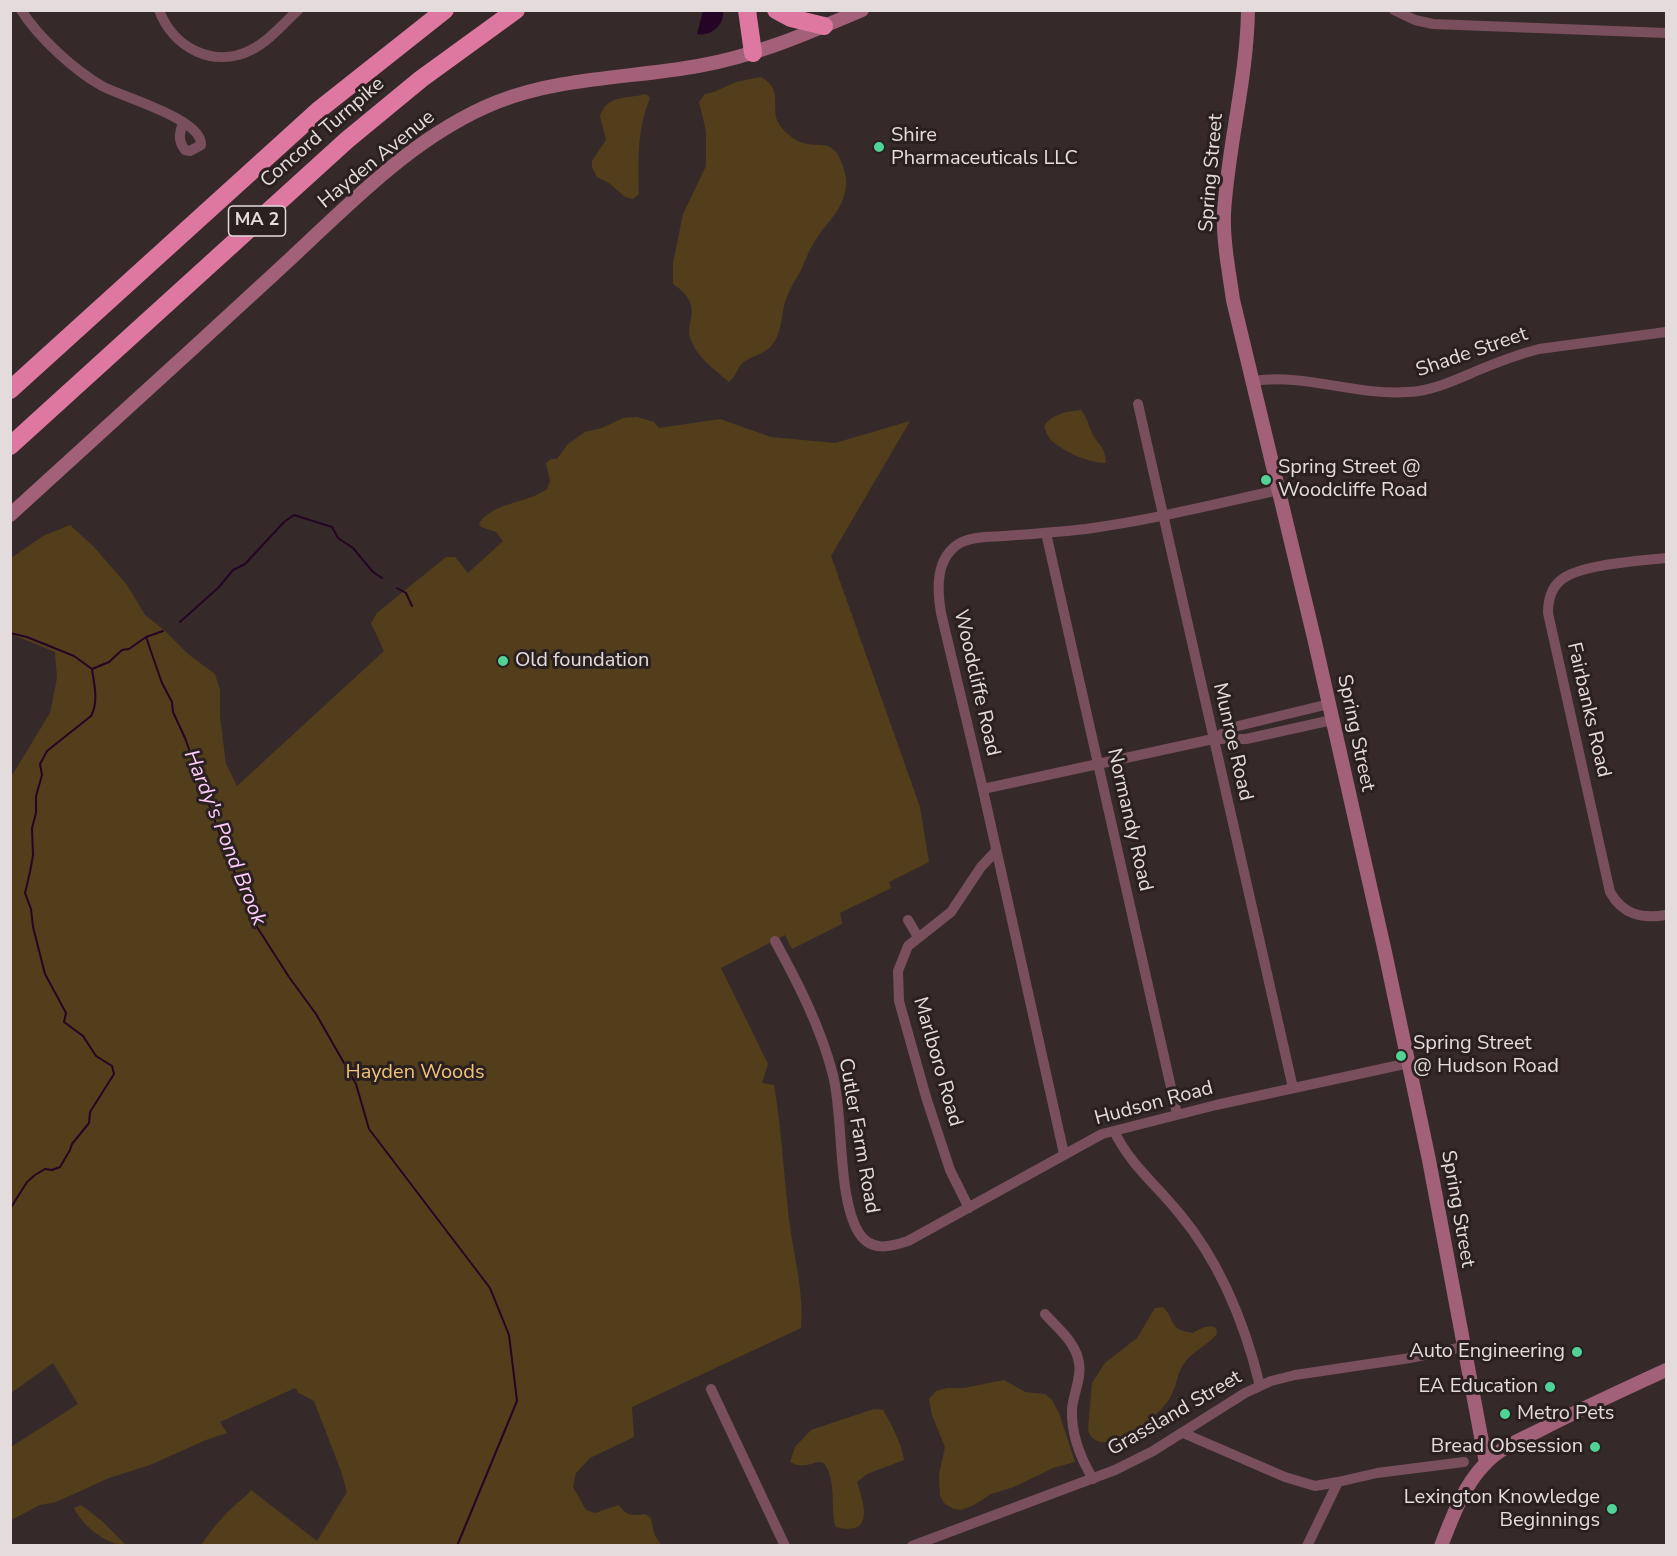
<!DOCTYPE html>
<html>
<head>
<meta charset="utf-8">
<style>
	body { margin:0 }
	#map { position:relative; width:1677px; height:1556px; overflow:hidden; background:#352a29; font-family:"Nunito Sans",sans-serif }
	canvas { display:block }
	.frame { position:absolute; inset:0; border:12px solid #e4dcdc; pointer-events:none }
</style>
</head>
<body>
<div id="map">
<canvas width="1677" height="1556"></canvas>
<div class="frame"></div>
</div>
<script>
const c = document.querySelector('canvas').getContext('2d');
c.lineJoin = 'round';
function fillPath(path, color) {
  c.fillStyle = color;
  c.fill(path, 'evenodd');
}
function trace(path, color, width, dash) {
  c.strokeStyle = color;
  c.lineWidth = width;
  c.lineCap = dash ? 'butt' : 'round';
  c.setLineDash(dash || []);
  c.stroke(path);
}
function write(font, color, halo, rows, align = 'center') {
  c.font = font + ' "Nunito Sans",sans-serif';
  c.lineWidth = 6;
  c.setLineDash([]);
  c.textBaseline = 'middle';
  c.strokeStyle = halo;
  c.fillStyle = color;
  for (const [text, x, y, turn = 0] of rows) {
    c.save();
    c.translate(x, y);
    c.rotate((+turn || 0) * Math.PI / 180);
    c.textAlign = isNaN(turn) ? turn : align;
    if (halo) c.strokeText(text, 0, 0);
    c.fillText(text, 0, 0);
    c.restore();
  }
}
fillPath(new Path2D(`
	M761,77C787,92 766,110 782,128C786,133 793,139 800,142C817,149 831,137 841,161C846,174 848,183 844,196C839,214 824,225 815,241C808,251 805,263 799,274C795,280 791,287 788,294C780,311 784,330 772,345C766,353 753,356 745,361C737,366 737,376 729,382C714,369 696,357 690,337C688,330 690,324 691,318C695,303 685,292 673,284V263L683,214L706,166V131L699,102L705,94L714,92L736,82Z
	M646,94L650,98C637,130 638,160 639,194L633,199L625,197L609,183L597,177L592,167V161L606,140L600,116C607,94 628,99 646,94Z
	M1081,410C1089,420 1087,423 1092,433C1099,447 1105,445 1106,463C1089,463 1063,452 1050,439C1047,435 1046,431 1044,426C1052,414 1068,411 1081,410Z
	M637,417L654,422L659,428L720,419L771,437L835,443L910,421L831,556L920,807L929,862L889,882L891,888L840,913L842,924L792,949L785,935L721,968L768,1064L762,1083L774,1085C782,1132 784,1180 790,1227C795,1261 804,1294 801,1328L632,1407L634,1437L590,1458L576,1473L573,1487L586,1510L595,1513L619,1505C626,1516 633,1516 645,1514L651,1518L654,1534L661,1545H201C210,1532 221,1518 233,1507C240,1500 245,1498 251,1490L317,1541L347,1492L341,1471L314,1401L299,1393L295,1388L220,1422L227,1433L206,1440L150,1465L109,1478L56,1502L40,1505L11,1520V1447L78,1404L53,1363L11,1393V777L50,713L57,678L55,652L11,634V558L43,536L70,525L94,547L127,585L145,615L164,630L188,654L215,674L220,690V717L226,764L237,786L384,651L371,623L377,613L446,557H455L468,573L503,541L496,532L481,527L479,523C497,500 525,505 547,489L550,481L546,463L551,459H557L568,444L585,432L602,428L623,418Z
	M1163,1307C1176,1320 1168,1330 1193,1333C1200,1329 1208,1324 1216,1328L1217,1334C1208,1345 1193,1351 1185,1362C1177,1372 1177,1385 1171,1396C1162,1415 1099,1465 1088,1430L1092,1383L1105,1363L1137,1338L1155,1308Z
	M1004,1380L1025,1392L1045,1394L1052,1400L1059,1413L1075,1462L1053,1468L1014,1487L991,1494L974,1505L961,1510L954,1509L945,1504L940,1496L939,1474L945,1447L932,1415L929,1399L936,1391L947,1388H964Z
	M874,1409L883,1410C892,1425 901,1442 904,1460L867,1474L857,1482C864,1504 875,1537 836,1527C832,1522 834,1492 831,1481C823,1444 814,1475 790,1462L795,1447L811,1430Z
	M81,1505L102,1521L126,1545C107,1546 82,1525 74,1508Z`), '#533e1b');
fillPath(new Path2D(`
	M703,11H723C725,24 711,37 697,34Z`), '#250525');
trace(new Path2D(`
	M397,588L406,593L412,606
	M180,622L219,587L233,570L245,564L284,522L294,515L332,527L338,538L353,548L373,572L382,578
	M10,633L27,637L74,656L92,669L109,662L122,650L129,649L146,637L162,683L172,702L173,712L185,738L225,849L257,927L289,977L316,1014L356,1084L369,1129L490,1288L509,1335L517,1401L457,1546
	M146,637L163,631
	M10,1209L27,1182L35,1175L45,1169L52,1170L60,1167L70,1150L72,1144L89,1123L90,1112L114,1074L112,1066L96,1056L83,1036L64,1022L66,1013L45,974L33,927L31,909L25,893L30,872L33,855L32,828L36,813V796L42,775L40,764L47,751L91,716C99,701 94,684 92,669`), '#250525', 2);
trace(new Path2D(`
	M21,10C39,38 74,70 102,86C122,97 203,119 201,145L190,151L185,150C178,141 179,134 183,123
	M159,10C173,48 214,69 251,50C269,41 283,24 298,10
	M1394,10L1415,20L1433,24L1666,33
	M1253,381C1305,373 1356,396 1408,392C1431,391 1453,381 1474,372C1495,363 1516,355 1539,349L1666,332
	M1138,404L1293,1088
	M1046,533L1177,1114
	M1666,558C1641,561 1580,564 1561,580C1551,588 1548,601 1548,613L1610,892C1623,915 1642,919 1666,915
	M1213,739L1234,727L1329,704
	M983,789L1213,739H1246L1332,720
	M908,920L918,937
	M775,941C798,983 821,1028 833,1075C844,1119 837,1198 859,1233C871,1252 890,1247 908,1241L1102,1134L1216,1105L1409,1063
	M1114,1131C1129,1163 1157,1186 1179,1213C1221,1263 1245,1324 1260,1386
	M1064,1154L981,781L941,613C937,589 935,558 960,543C972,536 991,537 1004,536C1032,534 1059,532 1086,529C1152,520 1215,504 1279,490
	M969,1208L950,1170L926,1097L899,1001L898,971L908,946L951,912L981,867L996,851
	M1045,1314C1058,1329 1076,1342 1079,1363C1082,1378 1073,1394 1072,1409C1071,1433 1081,1459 1093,1479
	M711,1389L785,1546
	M1183,1433L1285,1477L1315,1486L1338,1482
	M912,1546L1115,1470L1153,1451L1245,1393L1271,1381L1295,1375L1410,1358L1463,1347
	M1307,1546L1338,1482L1377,1473L1464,1462`), '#794f5e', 10);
trace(new Path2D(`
	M1248,10C1247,79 1228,145 1224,213C1223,243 1229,271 1233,300L1315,642L1385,952L1429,1160L1486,1463
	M10,515C99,434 187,354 275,273C342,212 411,136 497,102C561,77 631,78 698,66C756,56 808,33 862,10
	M1441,1546C1452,1518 1463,1487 1484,1465C1499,1448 1522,1439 1542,1429C1583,1408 1625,1389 1666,1370`), '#a26079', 14);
trace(new Path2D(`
	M747,10L753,53
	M776,10L791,18L824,26
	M10,390L320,109L445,10
	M10,446L347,140L421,79L516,10`), '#de78a1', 18);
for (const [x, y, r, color] of [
	[879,147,6,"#51d398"],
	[1266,480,6,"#51d398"],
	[503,661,6,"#51d398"],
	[1401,1056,6,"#51d398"],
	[1577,1352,6,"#51d398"],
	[1550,1387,6,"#51d398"],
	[1505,1414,6,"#51d398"],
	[1595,1447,6,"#51d398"],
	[1612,1509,6,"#51d398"]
]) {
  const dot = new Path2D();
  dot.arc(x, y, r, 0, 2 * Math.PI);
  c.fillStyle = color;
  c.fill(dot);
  trace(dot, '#2b2020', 2);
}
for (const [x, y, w] of [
	[257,221,57]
]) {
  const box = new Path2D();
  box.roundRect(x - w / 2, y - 15, w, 30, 4.5);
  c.fillStyle = '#2b2020';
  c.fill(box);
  trace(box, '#e4dcdc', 1.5);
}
write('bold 18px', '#e4dcdc', null, [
	["MA 2",257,221]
]);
write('20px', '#e4dcdc', '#2b2020', [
	["Concord Turnpike",323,133,-41],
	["Hayden Avenue",377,160,-39],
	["Spring Street",1212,173,-85],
	["Shade Street",1472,353,-19],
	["Woodcliffe Road",976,683,77],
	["Fairbanks Road",1588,710,77],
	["Spring Street",1355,733,78],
	["Munroe Road",1232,742,77],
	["Normandy Road",1129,820,77],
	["Marlboro Road",937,1062,74],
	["Hudson Road",1154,1104,-15],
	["Cutler Farm Road",858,1136,80],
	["Spring Street",1457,1209,80],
	["Grassland Street",1175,1414,-30]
]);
write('20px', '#e4dcdc', '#2b2020', [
	["Shire",891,136],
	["Pharmaceuticals LLC",891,159],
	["Spring Street @",1278,468],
	["Woodcliffe Road",1278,491],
	["Old foundation",515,661],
	["Spring Street",1413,1044],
	["@ Hudson Road",1413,1067],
	["Auto Engineering",1565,1352,"right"],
	["EA Education",1538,1387,"right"],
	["Metro Pets",1517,1414],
	["Bread Obsession",1583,1447,"right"],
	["Lexington Knowledge",1600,1498,"right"],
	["Beginnings",1600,1521,"right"]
], 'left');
write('20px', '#efc27a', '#2b2020', [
	["Hayden Woods",415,1073]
]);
write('italic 21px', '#ffccfb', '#2b2020', [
	["Hardy's Pond Brook",224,838,68]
]);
</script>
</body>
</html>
